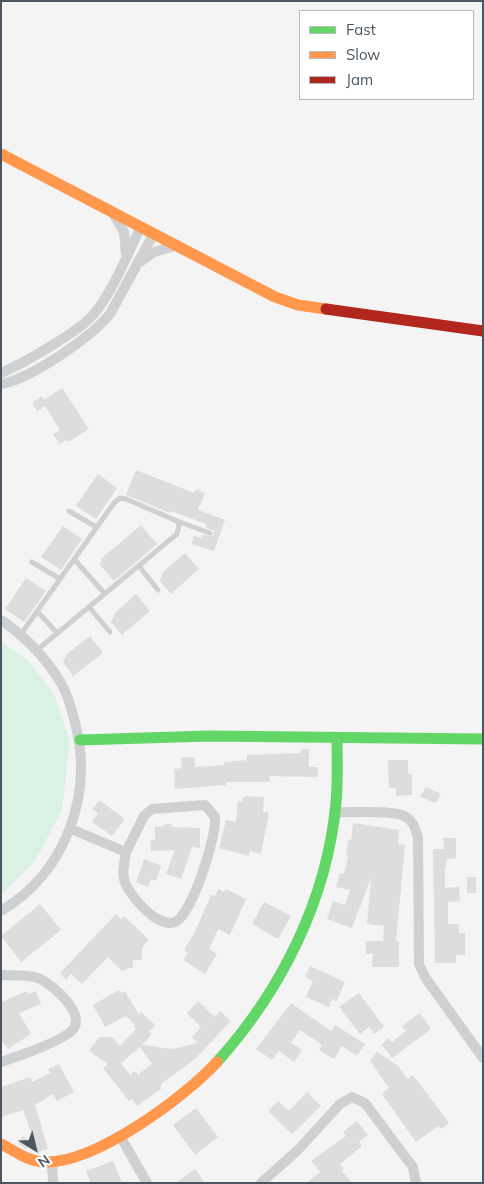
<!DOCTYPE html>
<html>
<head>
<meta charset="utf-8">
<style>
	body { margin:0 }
	#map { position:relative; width:484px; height:1184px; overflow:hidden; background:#f4f4f4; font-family:Mulish,sans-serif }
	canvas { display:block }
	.frame { position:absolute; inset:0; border:2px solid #4a5661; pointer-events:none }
	.legend { position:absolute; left:299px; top:10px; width:175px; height:90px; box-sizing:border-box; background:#fff; border:1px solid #b7bbc0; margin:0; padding:6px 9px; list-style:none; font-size:15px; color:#4a5661 }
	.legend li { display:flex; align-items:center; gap:10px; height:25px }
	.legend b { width:25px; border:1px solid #b7bbc0 }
	.north { position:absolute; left:10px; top:1124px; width:50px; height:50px; -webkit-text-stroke:4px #fff; paint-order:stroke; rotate:144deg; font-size:14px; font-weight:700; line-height:20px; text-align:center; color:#4a5661 }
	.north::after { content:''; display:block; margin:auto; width:18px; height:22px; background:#4a5661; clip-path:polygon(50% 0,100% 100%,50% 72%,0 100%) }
</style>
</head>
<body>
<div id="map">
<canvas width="484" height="1184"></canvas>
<div class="frame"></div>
<ul class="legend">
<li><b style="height:6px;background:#63d668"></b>Fast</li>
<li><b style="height:6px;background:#ff974d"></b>Slow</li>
<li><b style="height:6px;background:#b3261e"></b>Jam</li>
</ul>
<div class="north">N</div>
</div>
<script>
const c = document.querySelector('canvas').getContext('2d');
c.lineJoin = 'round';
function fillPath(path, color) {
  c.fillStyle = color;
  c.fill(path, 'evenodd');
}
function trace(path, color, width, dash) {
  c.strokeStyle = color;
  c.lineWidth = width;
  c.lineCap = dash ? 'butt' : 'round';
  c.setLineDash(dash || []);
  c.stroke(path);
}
fillPath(new Path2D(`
	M1,642L27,659L54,694L70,741L62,810L35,861L1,895Z`), '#d9f2e3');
fillPath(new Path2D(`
	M62,388L89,429L68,442L66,440L60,444L53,434L60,430L45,406L37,411L32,403L42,396L44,400Z
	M136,470L194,493L196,489L205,493L198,510L225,520L214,551L191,544L194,536L201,538L202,535L213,536L214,531L205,527L206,524L171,511L170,513L126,495Z
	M98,474L117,488L96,519L76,506Z
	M141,525L157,544L114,581L100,565L102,558Z
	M63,526L82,539L61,570L41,557Z
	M185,553L199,569L171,594L160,581L163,572Z
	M26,578L46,591L24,622L5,609Z
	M136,594L150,611L122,635L111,622L115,613Z
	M90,636L103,653L73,676L63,662L67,654Z
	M301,749H309V767H318V777L269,776L270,782H226V785L175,789L174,769L182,768L181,758L194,757L195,767L224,765V762L247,760V755L301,753Z
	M388,760H408V774H412V795L396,796V788H389Z
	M426,787L441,794L436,803L420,797Z
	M247,796L264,797L263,812H269L261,854L250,851L249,856L219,848L226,820L236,822L238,801L242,802L243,797Z
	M99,800L125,819L112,836L92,822L98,813L92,810Z
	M353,823L399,830L398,844L405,845L396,941H399V967H372L373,954H366V941H383L384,926L367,924L371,878L352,928L327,919L333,901L345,905L350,890L336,887L340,873L344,874L348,857L346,856L348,840H351Z
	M165,824H171L172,827L200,828V848L192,847L181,879L166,874L175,850L151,851L150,840H155V827L164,826Z
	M443,838H456V858L447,859L445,871V888L459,887L460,901L448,902V924H459V933H465V955H456V963H435L433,849H444Z
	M144,859L161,866L156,881L151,879L148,887L136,882Z
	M467,877H476V893H467Z
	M218,889L224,892L226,889L246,899L230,935L218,929L209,949L217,954L205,974L183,960L188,953L184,950L194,934L211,895L215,896Z
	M264,902L291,916L278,939L252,924Z
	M40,904L61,930L21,962L1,936Z
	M116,914L121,919L124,916L149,940L142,948V960H133V967L122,971L108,957L82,984L71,974L66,980L60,973Z
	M310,966L345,982L336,1002L333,998L329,1007L306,997L313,981L305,977Z
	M119,990L121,993L125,991L139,1015L141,1012L155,1025L149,1032L152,1034L142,1045L172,1049L198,1043L192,1037L201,1027L187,1013L198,1001L215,1017L220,1011L231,1021L195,1059L161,1084V1089L137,1106L132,1099L129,1101L103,1068L108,1064L89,1051L99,1037H112L120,1046L136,1029L133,1026L135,1025L126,1016L105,1027L93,1005ZM140,1047L152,1064L138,1075L135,1071L130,1075L121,1063Z
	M27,991L28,994L36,991L41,1004L19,1013L31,1034L8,1049L1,1039V1002Z
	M359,993L384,1027L374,1034L369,1027L360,1034L339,1007Z
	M291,1003L331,1031L335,1025L365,1044L357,1056L342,1046L334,1059L319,1050L322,1045L300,1030L291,1043L302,1050L294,1062L279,1051L272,1060L256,1049Z
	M420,1013L431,1029L392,1058L382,1045L388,1038L392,1042L406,1031L402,1026Z
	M377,1052L398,1066L407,1079L413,1075L449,1123L441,1129L438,1126L416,1142L382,1094L389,1088L370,1061Z
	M59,1064L74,1092L57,1101L53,1094L35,1105L48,1149L38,1152L23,1110L1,1117V1087L30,1077L32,1082L50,1073L48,1069Z
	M307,1092L321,1106L292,1134L268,1111L278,1101L289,1111Z
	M196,1108L218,1137L195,1155L173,1125Z
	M357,1121L368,1135L359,1141L362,1146L340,1164L344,1169L342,1171L352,1183H307L320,1172L311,1161L346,1136L343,1132Z
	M22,1136L31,1141L27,1149L18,1144Z
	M113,1161L122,1183H91L86,1171Z
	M195,1169L205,1183H176Z`), '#ddddde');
trace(new Path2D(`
	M69,511L96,527
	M177,521L210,533
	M74,559L105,594
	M32,562L60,579
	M139,566L158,590
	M89,607L110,632
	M38,612L57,633
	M21,634L114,503L120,498L126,499L177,521L179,525L177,534L37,650`), '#ced0d2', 5);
trace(new Path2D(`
	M114,215L124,232L126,254
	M140,262L154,252L175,246
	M1,373C22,364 78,332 92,316C110,297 129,252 140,228
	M1,384C31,379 91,337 110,314L153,235
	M1,620C26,637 46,658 61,683C68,695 72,710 75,723C94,794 66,872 1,911
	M335,812C351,813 394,809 406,817C414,822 415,829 418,837L419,964L425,977L483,1058
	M71,829L126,852L144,816L152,809L205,805L215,817C217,836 192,915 175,922C158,929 127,894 124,879C122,871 125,860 126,852
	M1,975C12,976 29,974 40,979C53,985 84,1012 74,1028C67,1040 16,1057 1,1062
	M120,1136L147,1183
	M52,1163L53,1183
	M261,1183L298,1150L340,1104L352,1097L365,1103L403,1154L413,1167L416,1183`), '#ced0d2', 10);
trace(new Path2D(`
	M80,740L208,736L483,739
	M217,1062C281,991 327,900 336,803C338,781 337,760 337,738`), '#63d668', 11);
trace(new Path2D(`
	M1,154L275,297L298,305L326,309
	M1,1144C15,1151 27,1161 43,1162C93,1165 184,1098 217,1062`), '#ff974d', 11);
trace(new Path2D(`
	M326,309L483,331`), '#b3261e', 11);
</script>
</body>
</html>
